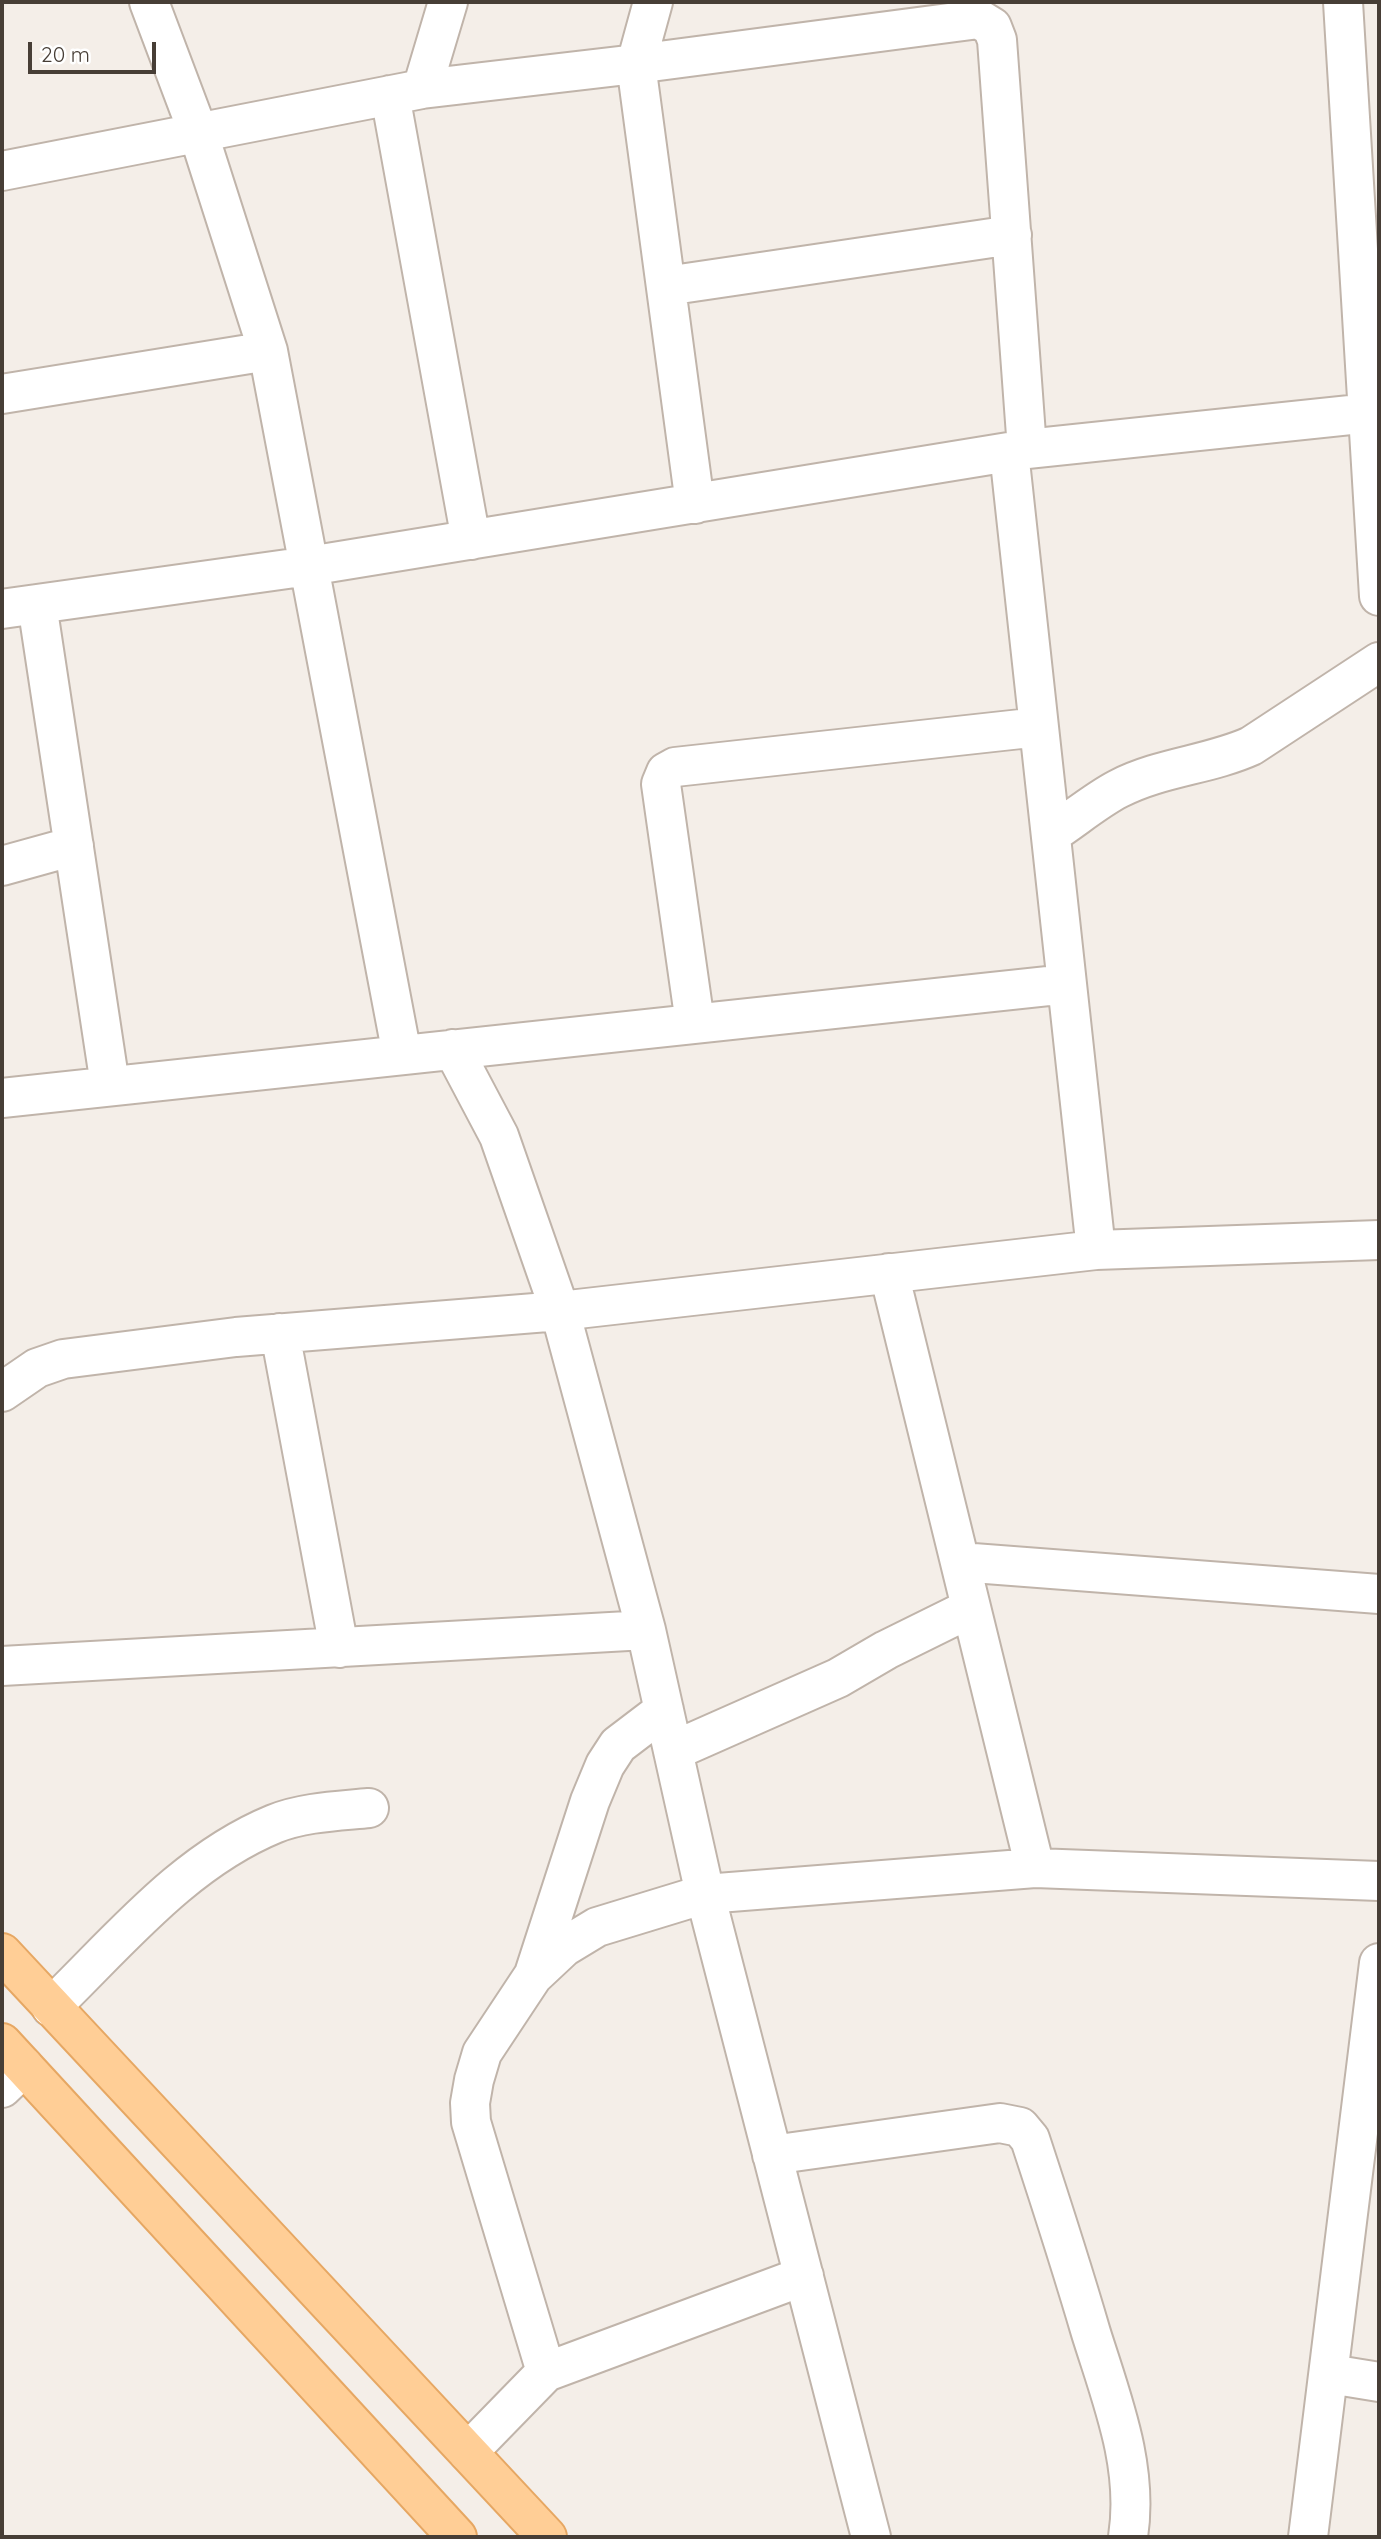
<!DOCTYPE html>
<html>
<head>
<meta charset="utf-8">
<style>
	body { margin:0 }
	#map { position:relative; width:1381px; height:2539px; overflow:hidden; background:#f4eee8; font-family:Quicksand,sans-serif }
	canvas { display:block }
	.frame { position:absolute; inset:0; border:4px solid #473e36; pointer-events:none }
	.scale { position:absolute; left:28px; top:42px; width:128px; height:32px; box-sizing:border-box; border:4px solid #473e36; border-top:0; padding-left:9px; font-size:21px; line-height:24px; white-space:nowrap; color:#473e36; -webkit-text-stroke:5px #fff; paint-order:stroke }
</style>
</head>
<body>
<div id="map">
<canvas width="1381" height="2539"></canvas>
<div class="frame"></div>
<div class="scale">20 m</div>
</div>
<script>
const c = document.querySelector('canvas').getContext('2d');
c.lineJoin = 'round';
function trace(path, color, width, dash) {
  c.strokeStyle = color;
  c.lineWidth = width;
  c.lineCap = dash ? 'butt' : 'round';
  c.setLineDash(dash || []);
  c.stroke(path);
}
const minor = new Path2D(`
	M149,2L198,132L268,351L402,1055
	M653,2L636,64L695,504
	M1343,2L1379,596
	M422,89L448,2
	M390,95L471,540
	M2,171L422,89L636,64L979,19L992,27L997,40L1027,449
	M666,286L1012,235
	M2,394L268,351
	M1009,452L1096,1250
	M37,604L110,1085
	M2,609L309,566L1027,449L1379,412
	M1051,834C1073,820 1095,801 1118,789C1160,767 1209,765 1251,746L1379,662
	M2,866L74,846
	M695,1023L661,784L666,772L675,767L1039,727
	M453,1049L499,1136L560,1311L646,1630L705,1894L871,2537
	M2,1098L1067,984
	M889,1273L1035,1868
	M280,1333L339,1648
	M2,1392L37,1368L63,1359L236,1337L560,1311L1096,1250L1379,1240
	M960,1562L1379,1594
	M2,1666L646,1630
	M673,1751L838,1678L886,1650L971,1608
	M534,1974L590,1801L605,1765L618,1745L664,1710
	M51,2007C120,1940 184,1861 274,1824C303,1812 339,1811 369,1808
	M2,2088L24,2067
	M772,2155L1000,2123L1020,2127L1030,2139C1051,2203 1072,2268 1091,2333C1112,2400 1139,2467 1128,2537
	M546,2372L471,2122L470,2103L474,2080L482,2053L533,1976L564,1947L597,1927L705,1894L1035,1868L1379,1881
	M1330,2374L1379,2382
	M468,2452L546,2372L804,2276
	M1308,2537L1379,1963`);
const primary = new Path2D(`
	M2,1953L547,2537
	M2,2043L457,2537`);
trace(minor, '#c0b4aa', 42);
trace(primary, '#e6a763', 42);
trace(minor, '#fff', 38);
trace(primary, '#ffce96', 38);
</script>
</body>
</html>
